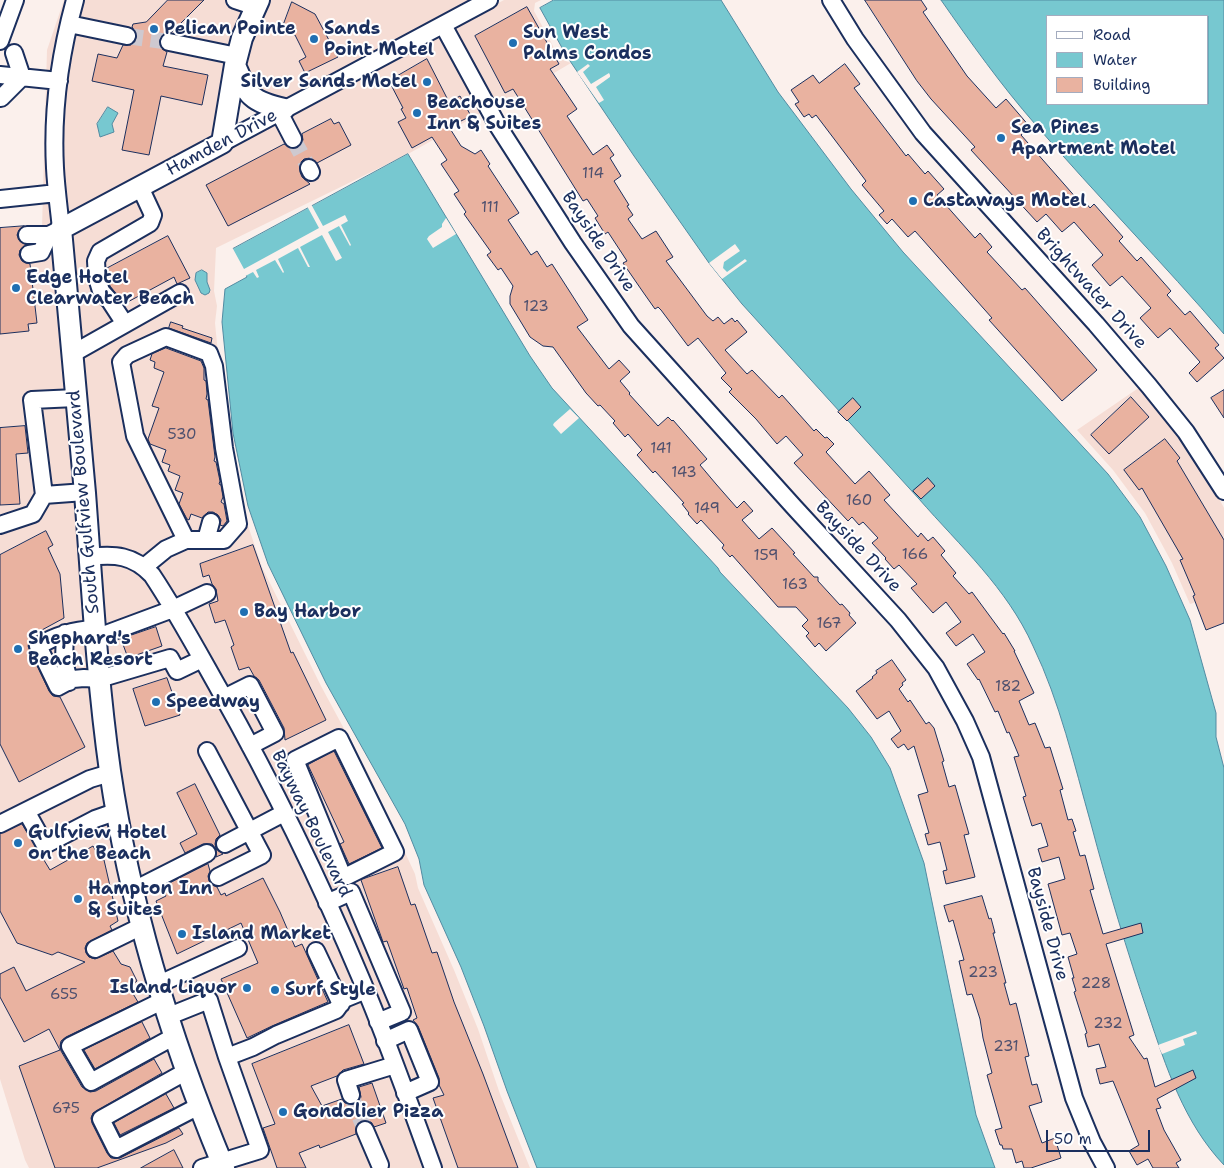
<!DOCTYPE html>
<html>
<head>
<meta charset="utf-8">
<style>
	body { margin:0 }
	#map { position:relative; width:1224px; height:1168px; overflow:hidden; background:#fbf0ec; font-family:"Shantell Sans",sans-serif }
	canvas { display:block }
	.legend { position:absolute; left:1046px; top:15px; width:162px; height:90px; box-sizing:border-box; background:#fff; border:1px solid #a4acbf; margin:0; padding:6px 9px; list-style:none; font-size:15px; color:#1b2f5e }
	.legend li { display:flex; align-items:center; gap:10px; height:25px }
	.legend b { width:25px; border:1px solid #a4acbf }
	.scale { position:absolute; left:1046px; top:1130px; width:104px; height:22px; box-sizing:border-box; border:2px solid #1b2f5e; border-top:0; padding-left:6px; font-size:15px; line-height:18px; white-space:nowrap; color:#1b2f5e; -webkit-text-stroke:4px #fff; paint-order:stroke }
</style>
</head>
<body>
<div id="map">
<canvas width="1224" height="1168"></canvas>
<ul class="legend">
<li><b style="height:6px;background:#fff"></b>Road</li>
<li><b style="height:14px;background:#77c8d0"></b>Water</li>
<li><b style="height:14px;background:#e9b2a0"></b>Building</li>
</ul>
<div class="scale">50 m</div>
</div>
<script>
const c = document.querySelector('canvas').getContext('2d');
c.lineJoin = 'round';
function fillPath(path, color) {
  c.fillStyle = color;
  c.fill(path, 'evenodd');
}
function trace(path, color, width, dash) {
  c.strokeStyle = color;
  c.lineWidth = width;
  c.lineCap = dash ? 'butt' : 'round';
  c.setLineDash(dash || []);
  c.stroke(path);
}
function write(font, color, halo, rows, align = 'center') {
  c.font = font + ' "Shantell Sans",sans-serif';
  c.lineWidth = 4;
  c.setLineDash([]);
  c.textBaseline = 'middle';
  c.strokeStyle = halo;
  c.fillStyle = color;
  for (const [text, x, y, turn = 0] of rows) {
    c.save();
    c.translate(x, y);
    c.rotate((+turn || 0) * Math.PI / 180);
    c.textAlign = isNaN(turn) ? turn : align;
    if (halo) c.strokeText(text, 0, 0);
    c.fillText(text, 0, 0);
    c.restore();
  }
}
fillPath(new Path2D(`
	M64,0H67L54,56L47,124L53,232L93,703L216,1168H29L25,1160L0,1079V232L42,228L47,50Z
	M83,0H251L216,138L67,218L63,166L62,123L70,56Z
	M267,0H474L284,101L258,91L243,64L249,40Z
	M504,0H541L535,3L534,11L560,59L571,63L498,106L454,27Z
	M439,35L481,113L408,154L216,248L214,291L217,306L215,323L226,435L242,508L262,567L321,686L369,775L415,874L418,888L454,970L478,1029L500,1094L530,1168H442L415,1094L315,856L270,766L235,701L195,630L158,570L150,561L128,550L114,547L97,548L69,233L224,150H229V147Z
	M1140,387L1180,437L1214,489L1224,508V594L1190,604L1172,563L1145,513L1113,470L1077,430Z
	M98,563L123,565L139,573L145,580L181,638L257,774L301,864L355,985L425,1168H233L181,1029L147,912L118,771Z`), '#f6ddd5');
const water = new Path2D(`
	M554,0H721L778,92L851,189L903,252L1108,474L1140,517L1166,566L1190,620L1216,713V737L1224,768V1165C1184,1123 1166,1067 1148,1013C1127,951 1108,888 1091,824C1074,764 1060,702 1033,646C1007,588 960,546 919,499C860,434 801,369 742,304L709,263L634,156L566,55L540,8Z
	M941,0H1224V334C1163,263 1097,196 1035,124C1001,85 971,43 941,0ZM1048,16H1208V104H1048Z
	M108,107L118,113L112,124L114,132L100,137L97,124Z
	M408,154L530,356L552,388L718,568L720,572L848,708L871,737L890,768L924,863L976,1115L995,1168H537L507,1091L484,1026L461,967L424,885L419,859L405,824L326,683L268,564L248,506L233,433L222,322L225,289L247,277L231,250Z
	M202,270L207,273V282L210,290L209,293L205,295L201,293L195,280L196,273Z`);
fillPath(water, '#77c8d0');
trace(water, '#528ba2', 1);
fillPath(new Path2D(`
	M588,64L590,66L583,72L591,84L609,73L610,75V77L596,87L604,100L599,103L577,72Z
	M311,204L323,226L345,215L348,221L341,225L351,245L350,246L339,226L328,232L342,258L336,261L322,235L300,247L310,267H308L298,248L278,259L284,272L283,273L275,260L256,270L259,277L257,278L253,272L230,284L243,276L229,251V248L232,247L244,269L319,228L307,206Z
	M446,218L456,234L433,248L427,239L429,236L442,227V224Z
	M735,244L740,251L724,262L723,268L727,272L745,259L747,261L722,279L709,263Z
	M570,409L579,418L561,434L553,425L554,423Z
	M1196,1031L1197,1034L1183,1039L1185,1045L1162,1054L1158,1045Z`), '#fbf0ec');
const building = new Path2D(`
	M168,0H204L172,32L165,33L161,36L159,40L162,49L167,52L163,66L208,75L202,105L161,96L149,155L122,150L134,90L92,81L98,54L117,58L123,45H131L137,38L136,32L132,27L133,24L146,22Z
	M865,0H921L927,9L923,12L967,76L996,108L1006,99L1030,127L1021,135L1078,200L1081,197L1090,208L1094,204L1123,237L1119,241L1137,261L1141,257L1171,291L1167,295L1185,315L1190,311L1219,345L1215,348L1224,358L1197,382L1189,373L1200,362L1170,328L1158,338L1140,318L1151,308L1122,276L1110,286L1092,265L1103,255L1074,222L1062,232L1046,214L1037,222L971,150L975,147L931,99L917,81Z
	M292,2L315,14L338,57L305,73L299,61L306,57L295,35L282,29Z
	M527,7L559,64L550,69L577,109L567,116L593,155L607,145L614,155L610,158L621,176L614,181L629,205L627,206L633,215L628,219L642,239L656,231L673,257L666,261L707,316L713,321L718,317L724,324L732,318L735,322L737,320L747,332L725,350L747,374L752,370L779,398L782,395L814,431L816,429L825,438L827,437L834,444L826,452L855,484L869,471L890,495L884,500L918,537L921,533L928,541L933,537L945,551L941,555L956,573L953,576L969,594L972,592L1003,634L1004,633L1015,651H1014L1034,693L1019,701L1029,725L1035,723L1045,748L1050,747L1063,789L1060,790L1068,820L1072,819L1076,831L1073,832L1080,856L1085,855L1094,889L1090,890L1103,934L1141,923L1143,933L1106,944L1134,1035L1129,1037L1144,1059L1147,1058L1155,1087L1193,1070L1196,1078L1157,1099L1161,1108L1156,1109L1164,1130L1181,1160L1176,1163L1179,1168H1153L1148,1159L1137,1165L1129,1151L1139,1145L1113,1081L1100,1084L1096,1069L1106,1067L1099,1044L1088,1047L1085,1034L1087,1033L1074,992L1076,991L1072,978H1074L1068,957L1077,954L1070,933L1062,935L1048,884L1065,879L1059,857L1042,862L1038,849L1048,846L1041,823L1032,826L1023,797L1026,796L1014,757L1019,756L1009,732L1007,733L998,711L995,712L979,679L978,680L967,664L985,652L973,634L956,646L946,633L961,622L946,602L933,613L911,588L917,584L899,565L894,569L885,559L886,558L872,543L878,538L863,522L859,525L852,517L848,521L794,463L803,455L786,436L777,444L756,419L729,392L732,389L721,378L726,373L698,338L688,346L661,310L658,307L655,309L643,292L623,263L627,261L608,232L605,234L595,218L598,216L587,199L583,201L513,89L505,93L475,36Z
	M427,59L449,102L460,96L471,116L449,127L461,146L475,154L481,150L490,164L488,166L519,213L508,220L531,255L537,251L547,267L552,264L588,320L577,327L609,369L619,360L630,372L620,381L630,393L629,394L658,426L668,417L672,421L673,420L707,459L700,465L716,484L737,508L744,501L753,511L742,520L759,539L772,528L795,553L793,554L814,577H818V581L840,605L842,604L850,613L849,615L856,623L826,651L819,643L815,647L806,636L809,633L802,626L808,620L796,607H778L732,555L730,557L722,548L724,545L701,520L697,524L688,514L689,513L682,504L684,503L655,471L653,473L637,455L642,450L628,434L625,437L613,423L615,421L600,405L598,406L586,393L553,347L543,346L530,337L510,304V296L513,286L501,268L498,270L487,255L491,252L464,214L466,212L454,194L459,191L441,164L447,160L432,137L412,148L398,122L406,118L401,109L403,108L389,81Z
	M845,64L860,84L854,88L906,156L908,154L925,174L928,171L944,189L937,195L975,238L980,233L992,247L987,252L1022,290L1025,288L1097,370L1062,401L989,320L992,318L915,231L908,237L892,219L887,224L879,215L884,211L862,185L866,181L816,115L812,118L809,114L804,117L795,104L799,102L791,90L813,75L819,83Z
	M331,119L334,124L339,122L351,145L317,163L310,158L304,159L300,163V172L302,177L310,184L228,226L206,185L284,144L292,149L298,148L303,140L302,134Z
	M24,226L19,230L17,235L19,240L26,245L20,250L19,255L22,261L30,264L37,323L28,324L29,331L0,334V228Z
	M168,236L190,278L177,284L174,277L124,304L110,286L106,269Z
	M171,322L183,326L182,328L212,338L211,343L169,328Z
	M166,348L201,361L204,368V380L206,381L207,394L206,399L208,400L215,457L214,461L216,462L220,481L219,484L221,485L223,497L221,502L224,504L227,521L223,526L220,525L221,520L218,515L213,512H208L202,518L191,514L189,520L187,519L179,504L183,493L175,490L180,476L168,471L170,465L162,462L166,450L150,444L148,439L159,408L152,406L164,372L154,368L155,362L150,360L152,354Z
	M1224,390V418L1211,398Z
	M1131,397L1149,417L1109,454L1091,435Z
	M853,398L861,407L847,421L838,412Z
	M25,426L28,453L16,454L20,504L0,505V428Z
	M1165,439L1180,458L1177,461L1224,540V623L1206,630L1193,596L1195,595L1180,560L1183,559L1142,488L1139,490L1124,470Z
	M928,478L935,486L921,499L913,491Z
	M46,531L53,545L48,548L60,574L64,618L29,637L31,639L28,646L49,691L53,696L60,697L85,747L19,782L0,744V555Z
	M253,545L291,653L293,652L326,720L285,740L284,728L259,680L254,676L249,667L239,670L231,647L234,645L225,620L215,623L209,604L218,601L216,589L212,584L209,575L203,577L200,564Z
	M156,627L162,646L128,658L121,639Z
	M892,660L906,680L902,683L903,685L899,689L908,702L910,700L926,724L929,722L934,728L944,761L942,762L949,787L955,785L969,834L964,835L975,877L946,884L943,871L947,870L940,842L928,845L925,834L929,833L918,795L928,792L914,746L908,750L904,744L898,748L891,739L901,731L889,711L877,719L856,691L873,678L872,677L877,673L876,671Z
	M167,678L180,715L145,726L133,689Z
	M334,751L382,848L349,864L340,844L344,842L308,765Z
	M195,784L220,835L216,839L215,844L216,849L223,854L216,857V849L212,844H203L185,853L180,843L197,834L177,793Z
	M22,824L50,870L93,846L101,860H104L118,921L110,926L112,930L87,943L85,948L86,953L89,957L95,959L113,951L121,964L130,967L137,981L129,987L138,1002L66,1037L61,1041L60,1046L61,1051L82,1087L90,1092L96,1091L154,1059L162,1073L93,1113L91,1118L92,1123L107,1153L111,1158H120L179,1128L183,1134L166,1143L97,1168H55L19,1066L60,1050L49,1029L24,1042L0,997V974L14,967L26,991L85,962L58,952L52,955L17,943L0,911V834Z
	M208,864L210,871L208,876L209,881L212,885L217,887L221,895L225,893L226,896L263,878L280,912L295,947L302,944L328,1002L272,1026L247,1038L221,979L258,963L241,923L177,954L156,901L166,896L162,887Z
	M398,867L411,905L415,904L432,953L437,952L454,1002L483,1074L518,1168H458L433,1098L444,1095L439,1085V1078L418,1026L413,1020L417,1018L407,988L404,989L387,941L383,942L361,880Z
	M982,896L989,919L991,918L995,933H993L1006,983H1004L1010,1005L1016,1003L1020,1019L1029,1056L1025,1057L1032,1085L1037,1084L1042,1102L1029,1106L1042,1143L1055,1138L1061,1158L1031,1168H1024L1022,1161L1016,1163L1012,1149H1003L1002,1145H1000L995,1130L1002,1128L987,1075L992,1073L983,1038L980,1019L972,994L967,995L959,961L964,960L953,920L949,922L944,906Z
	M142,1022L150,1038L95,1069L84,1050Z
	M349,1025L364,1064L343,1070L337,1076L311,1086L322,1106L342,1099L345,1103L349,1105L355,1104L359,1101L361,1097L359,1087L372,1083L386,1123L374,1127L371,1122L362,1121L357,1124L356,1134L320,1148L319,1145L299,1153L306,1168H277L263,1128L275,1124L252,1064Z
	M166,1094L174,1108L120,1135L114,1123Z
	M174,1150L183,1168H141Z`);
fillPath(building, '#e9b2a0');
trace(building, '#1b2f5e', 1);
trace(new Path2D(`
	M127,36L169,42
	M293,139L309,168
	M351,1095L365,1130`), '#cec9d0', 16, [16, 8]);
const minor = new Path2D(`
	M235,0L256,7
	M831,0L855,39L923,133L1096,324L1149,386L1186,432L1224,491
	M69,24L127,36
	M443,25L498,126L573,243L631,326L794,507L898,620L936,668L965,721L981,757L1074,1098L1092,1142L1106,1168
	M0,41L15,0
	M169,42L237,56
	M0,75L59,81
	M1,98L22,77L14,53
	M279,112L293,139
	M222,143L489,0
	M309,168L311,172
	M0,199L57,193
	M27,235H49L61,229C59,209 56,188 55,168C52,112 60,54 75,0
	M29,254L41,252L49,235
	M125,324L110,301L101,291L97,278L96,261L100,252L150,223L153,215L140,187
	M72,354L180,293
	M44,495L85,492
	M0,525L33,514L44,495L32,400L76,398
	M206,540L211,522
	M89,557C115,554 133,555 152,575C176,611 197,650 219,689C272,783 320,881 362,981C388,1042 410,1105 433,1168
	M144,567L166,549L186,540H224L238,524L224,448L214,366L209,353L166,337L127,355L121,362L135,436L186,540
	M94,629C73,630 56,635 38,646L58,687L73,679L84,678L99,679L170,658L177,671L202,659
	M65,633L64,660L69,682
	M95,638L173,609L207,593
	M224,698L250,685L275,733L250,746
	M339,738L395,852L347,876L341,872L295,760Z
	M207,751L262,855L218,877
	M110,773L90,779L26,811L45,845L95,819L118,811
	M0,824L26,811
	M225,844L284,813
	M134,890L207,853
	M327,903L351,892L402,1012L378,1022
	M95,949L142,926
	M316,951L341,1004
	M159,984L238,948
	M164,1000L70,1046L91,1082L175,1036
	M169,1016L209,1000L227,1057
	M385,1041L409,1030L430,1082L405,1093
	M187,1071L101,1119L116,1149L199,1106
	M351,1095L346,1080L395,1065
	M365,1130L380,1165
	M202,1168L260,1150L227,1057L253,1047L276,1035L336,1010L344,999L366,990`);
const major = new Path2D(`
	M235,65C248,97 251,101 284,109
	M224,1168C171,1041 130,907 110,771C97,679 92,586 85,493C77,405 69,317 61,229L222,143L235,65L242,38L259,0`);
trace(minor, '#1b2f5e', 20);
trace(major, '#1b2f5e', 24);
trace(minor, '#fff', 16);
trace(major, '#fff', 20);
for (const [x, y, r, color] of [
	[154,29,5,"#1f6fb2"],
	[314,39,5,"#1f6fb2"],
	[513,43,5,"#1f6fb2"],
	[427,82,5,"#1f6fb2"],
	[417,113,5,"#1f6fb2"],
	[1001,138,5,"#1f6fb2"],
	[913,201,5,"#1f6fb2"],
	[16,288,5,"#1f6fb2"],
	[244,612,5,"#1f6fb2"],
	[18,649,5,"#1f6fb2"],
	[156,702,5,"#1f6fb2"],
	[18,843,5,"#1f6fb2"],
	[78,899,5,"#1f6fb2"],
	[182,934,5,"#1f6fb2"],
	[247,988,5,"#1f6fb2"],
	[275,990,5,"#1f6fb2"],
	[283,1112,5,"#1f6fb2"]
]) {
  const dot = new Path2D();
  dot.arc(x, y, r, 0, 2 * Math.PI);
  c.fillStyle = color;
  c.fill(dot);
  trace(dot, '#fff', 2);
}
write('15px', '#4e506e', null, [
	["114",593,174],
	["111",490,208],
	["123",536,307],
	["530",182,435],
	["141",661,449],
	["143",684,473],
	["160",859,501],
	["149",707,509],
	["166",915,555],
	["159",766,556],
	["163",795,585],
	["167",829,624],
	["182",1008,687],
	["223",983,973],
	["228",1096,984],
	["655",64,995],
	["232",1108,1024],
	["231",1006,1047],
	["675",66,1109]
]);
write('bold 18px', '#1b2f5e', '#fff', [
	["Pelican Pointe",164,29],
	["Sands",324,29],
	["Point Motel",324,50],
	["Sun West",523,33],
	["Palms Condos",523,54],
	["Silver Sands Motel",417,82,"right"],
	["Beachouse",427,103],
	["Inn & Suites",427,124],
	["Sea Pines",1011,128],
	["Apartment Motel",1011,149],
	["Castaways Motel",923,201],
	["Edge Hotel",26,278],
	["Clearwater Beach",26,299],
	["Bay Harbor",254,612],
	["Shephard's",28,639],
	["Beach Resort",28,660],
	["Speedway",166,702],
	["Gulfview Hotel",28,833],
	["on the Beach",28,854],
	["Hampton Inn",88,889],
	["& Suites",88,910],
	["Island Market",192,934],
	["Island Liquor",237,988,"right"],
	["Surf Style",285,990],
	["Gondolier Pizza",293,1112]
], 'left');
write('18px', '#1b2f5e', '#fff', [
	["Hamden Drive",222,143,-28],
	["Bayside Drive",598,242,56],
	["Brightwater Drive",1091,289,48],
	["South Gulfview Boulevard",84,502,-95],
	["Bayside Drive",858,547,47],
	["Bayway Boulevard",311,824,64],
	["Bayside Drive",1047,924,75]
]);
</script>
</body>
</html>
